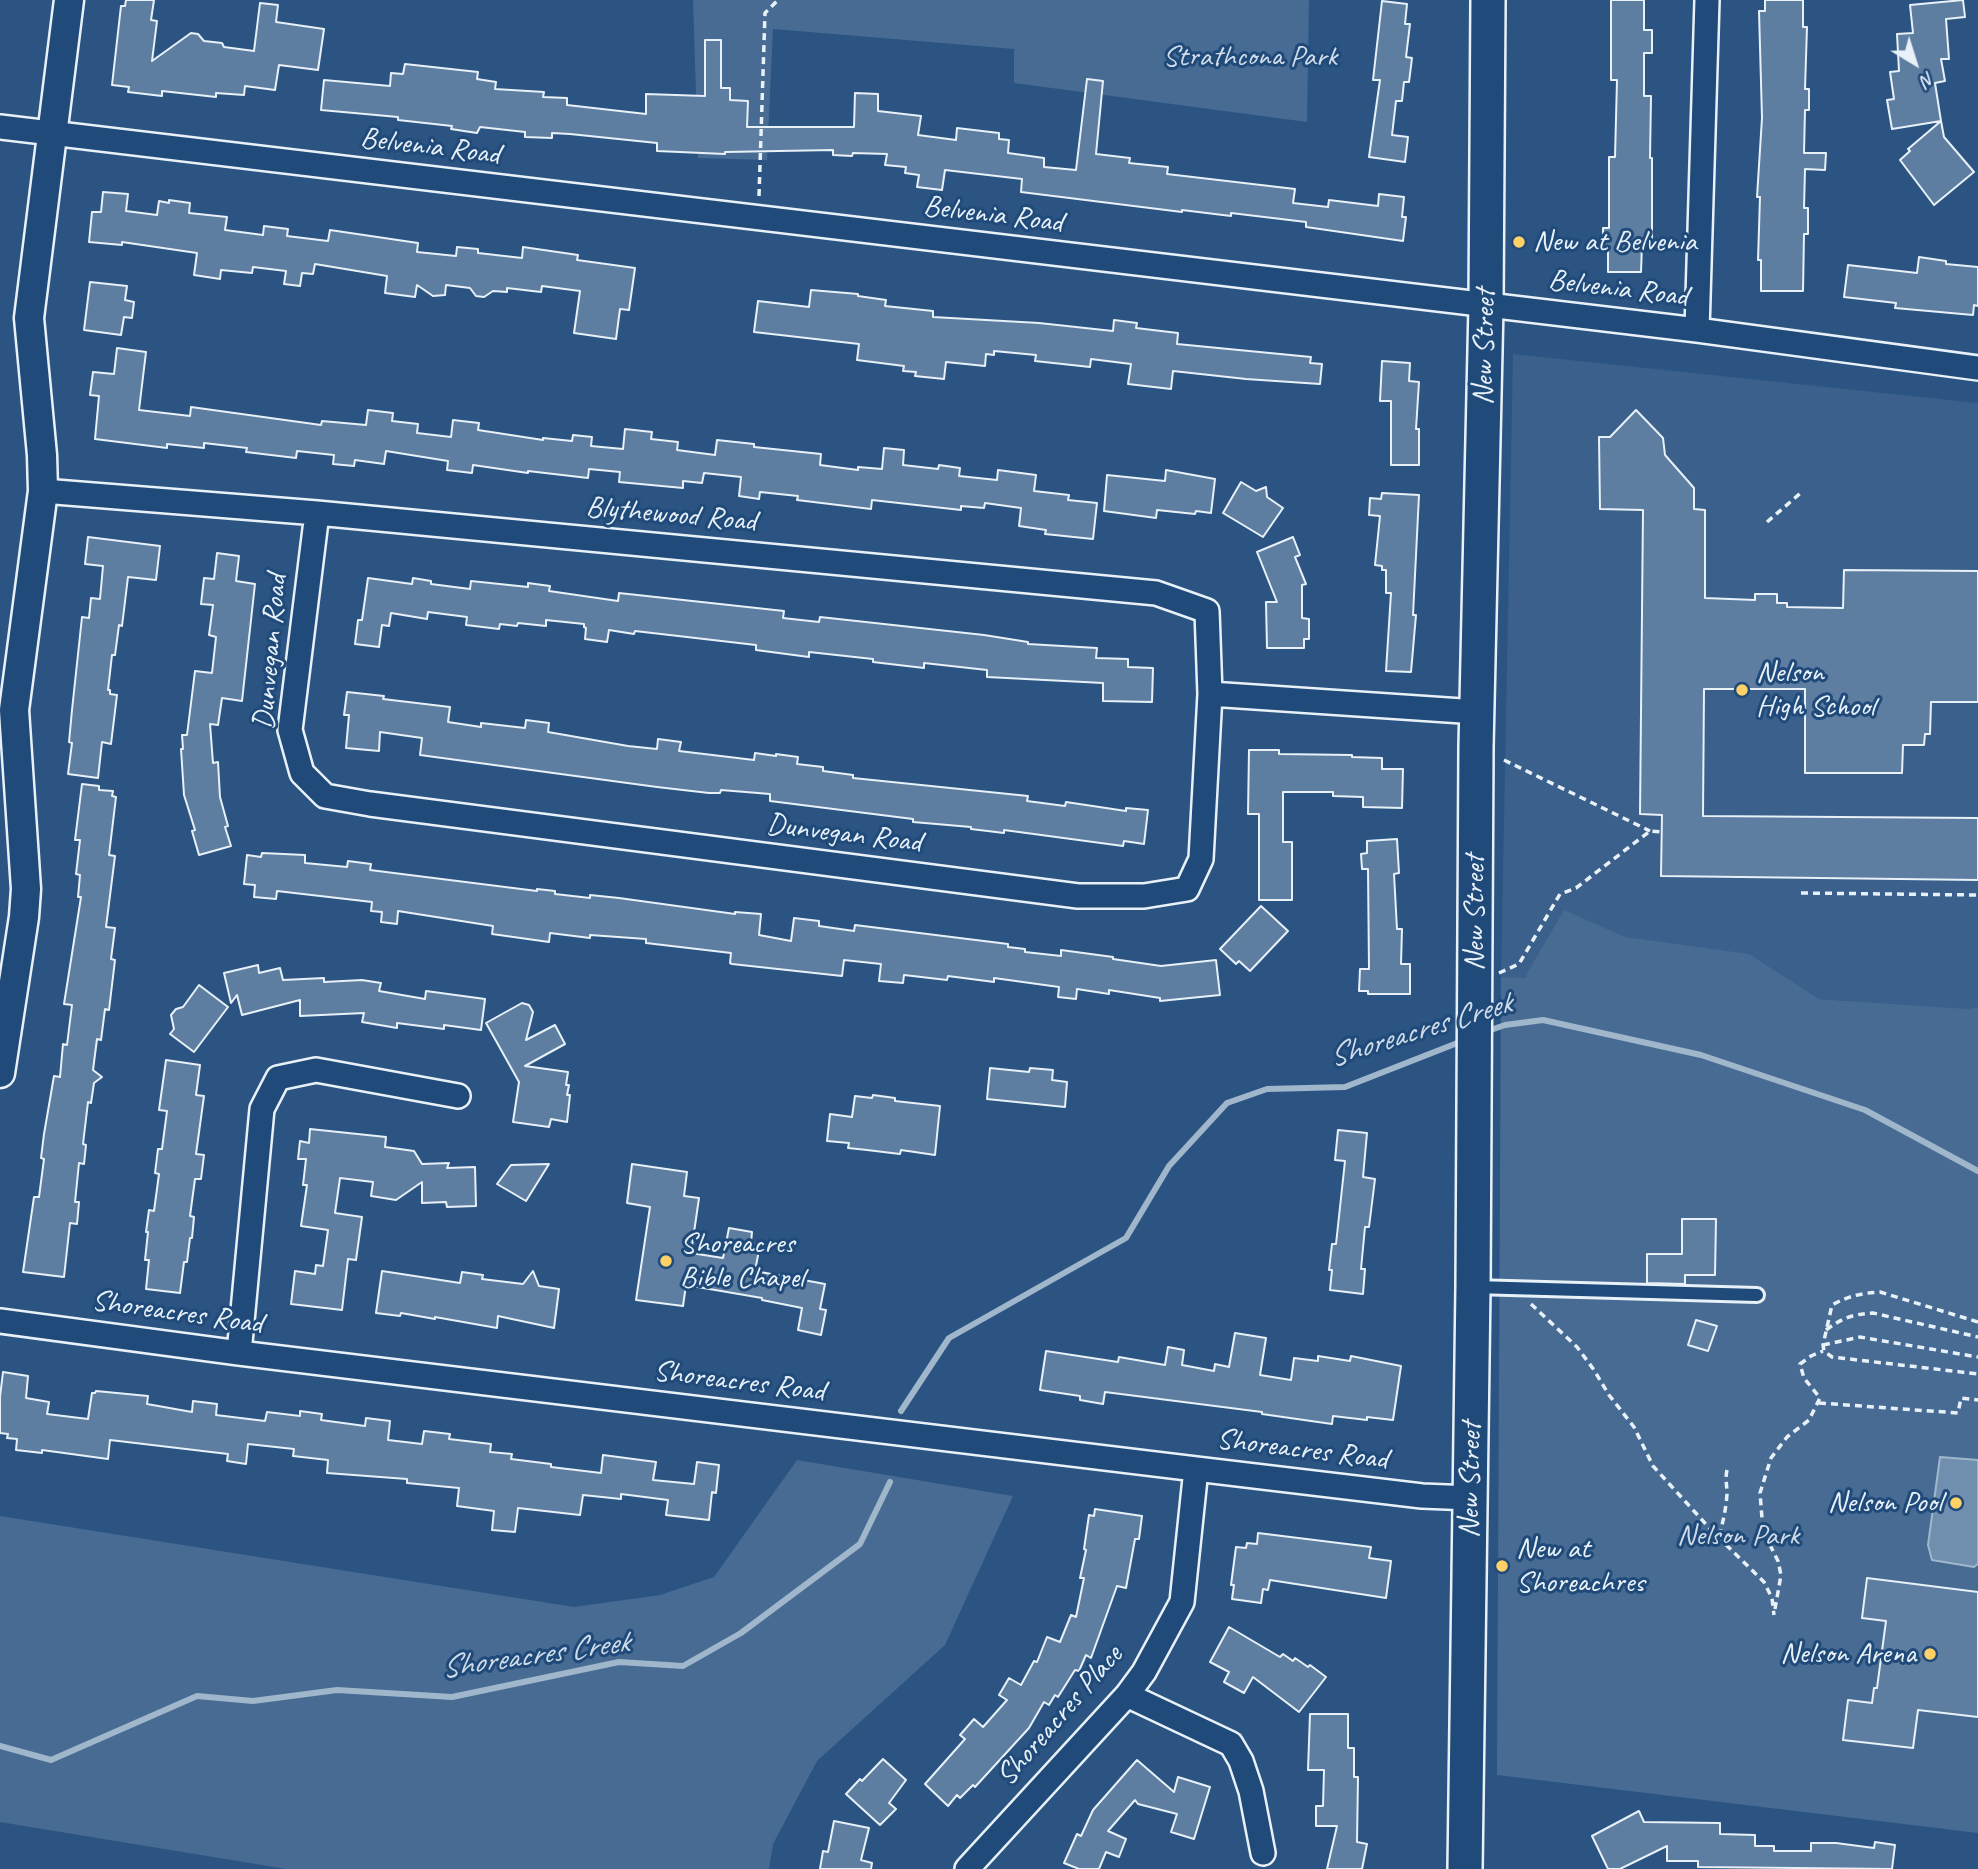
<!DOCTYPE html>
<html>
<head>
<meta charset="utf-8">
<style>
	body { margin:0 }
	#map { position:relative; width:1978px; height:1869px; overflow:hidden; background:#2b5482; font-family:Caveat,sans-serif }
	canvas { display:block }
	.north { position:absolute; left:1880px; top:28px; width:70px; height:70px; -webkit-text-stroke:5px #1f4a7a; paint-order:stroke; rotate:142deg; font-size:19px; font-weight:700; line-height:28px; text-align:center; color:#e8f1f8 }
	.north::after { content:''; display:block; margin:auto; width:24px; height:32px; background:#e8f1f8; clip-path:polygon(50% 0,100% 100%,50% 72%,0 100%) }
</style>
</head>
<body>
<div id="map">
<canvas width="1978" height="1869"></canvas>
<div class="north">N</div>
</div>
<script>
const c = document.querySelector('canvas').getContext('2d');
c.lineJoin = 'round';
function fillPath(path, color) {
  c.fillStyle = color;
  c.fill(path, 'evenodd');
}
function trace(path, color, width, dash) {
  c.strokeStyle = color;
  c.lineWidth = width;
  c.lineCap = dash ? 'butt' : 'round';
  c.setLineDash(dash || []);
  c.stroke(path);
}
function write(font, color, halo, rows, align = 'center') {
  c.font = font + ' Caveat,sans-serif';
  c.lineWidth = 6;
  c.setLineDash([]);
  c.textBaseline = 'middle';
  c.strokeStyle = halo;
  c.fillStyle = color;
  for (const [text, x, y, turn = 0] of rows) {
    c.save();
    c.translate(x, y);
    c.rotate((+turn || 0) * Math.PI / 180);
    c.textAlign = isNaN(turn) ? turn : align;
    if (halo) c.strokeText(text, 0, 0);
    c.fillText(text, 0, 0);
    c.restore();
  }
}
fillPath(new Path2D(`
	M1513,354L1978,403V1010L1501,977Z`), '#3a608b');
fillPath(new Path2D(`
	M693,0H1309L1307,122L1014,83V49L773,29L767,160L698,158Z
	M1564,910L1625,937L1749,954L1819,999L1969,1009L1978,1007V1833L1497,1775L1501,977L1527,978L1526,975Z
	M797,1460L1013,1496L945,1645L817,1761L773,1844L769,1869H286L0,1822V1516L574,1607L660,1595L714,1577Z`), '#476b93');
const water = new Path2D(`
	M1940,1457L1978,1460V1564L1974,1567L1932,1560L1928,1545Z`);
fillPath(water, '#708ead');
trace(water, '#a0b6cb', 2);
trace(new Path2D(`
	M1485,1032L1505,1025L1543,1020L1701,1055L1865,1110L1978,1171
	M901,1411L949,1338L1126,1238L1169,1166L1227,1103L1267,1089L1345,1087L1465,1040
	M0,1746L51,1760L197,1696L253,1701L337,1690L452,1697L619,1662L683,1666L741,1633L860,1544L890,1482`), '#a0b6cb', 6);
const building = new Path2D(`
	M126,0H154L151,20L157,21L152,61L191,33L198,34L204,41L222,43L224,47L254,51L260,3L278,5L276,22L324,29L318,70L279,65L275,90L245,86L244,95L216,93V97L162,91V96L128,92L129,87L112,85L121,6H125Z
	M1611,0H1644V30H1652V53H1644V96H1651L1650,158H1652V245H1642L1641,272H1608V245H1603V228H1609V157H1615L1617,80H1611Z
	M1765,0H1803V27H1807L1805,89H1809V110H1805L1804,153H1826L1825,170L1805,169L1804,208H1808V234H1804L1803,291H1761V260H1758L1760,197H1757L1762,118L1759,11H1765Z
	M1963,0L1965,17L1946,19L1949,59H1941L1945,81L1935,83L1941,121L1892,129L1887,100L1894,99L1890,72L1899,71L1897,34L1913,33L1910,5Z
	M1382,1L1407,4L1405,24H1410L1406,57L1412,58L1409,82H1404L1402,101H1396L1392,135L1408,137L1405,162L1369,157L1380,80H1373Z
	M705,40H721V88H730V100L748,101L747,127H854L855,93L878,94V111L921,116L918,135L956,140L957,128L999,133V139L1009,140L1008,153L1044,158V167L1076,170L1087,79L1103,81L1096,154L1130,158L1129,163L1168,167L1167,174L1295,189L1293,203L1328,207L1329,200L1378,206L1379,194L1404,197L1402,217H1406L1403,241L1306,227V222L1231,213V216L1182,210V212L1021,192L1022,179L945,170L942,190L917,187L919,175L905,173L906,167L885,165L887,154L853,153L852,156L833,155V150L725,152V154L657,151V143L570,134L552,133V138L525,137V132L480,127L477,133L451,129L452,126L398,120V117L321,110L324,80L390,86L391,73L403,74L405,64L478,72L477,79L496,82L495,89L544,92L543,97L567,98V105L646,114V94L705,96Z
	M1941,121L1944,137L1974,172L1934,205L1900,160L1910,151L1908,149Z
	M103,192L128,194L126,211L157,215L159,201L169,203V200L190,203L189,213L227,217L225,230L263,235L264,226L288,229L287,236L328,241L330,230L418,243L417,252L456,256L457,247L478,249V253L522,258L523,247L578,255L577,260L635,268L629,310L620,309L616,339L574,333L580,291L542,286L541,292L507,288V292L493,291L484,297L476,296L470,288L446,285L445,295L433,296L417,285L415,297L385,293L387,276L315,264L313,274L302,273L300,286L284,284L286,271L253,267L252,273L221,270L220,279L194,275L197,253L122,242V245L89,242L92,212H101Z
	M1919,257L1946,261V264L1978,267V306L1974,305L1973,315L1895,308L1896,303L1844,297L1848,265L1917,273Z
	M90,282L127,286L125,300L134,302L132,318L124,317L121,335L84,330Z
	M811,290L858,294V296L886,300L885,306L933,311V317L1039,323L1113,331L1114,320L1137,323L1136,328L1178,333L1177,344L1311,357L1310,363L1322,364L1320,384L1246,379L1173,371L1171,389L1128,384L1131,364L1091,359L1090,367L1035,361L1036,355L994,351V355L986,354L985,366L946,362L944,379L915,376L916,372L903,371L904,366L857,360L859,344L754,332L758,301L809,307Z
	M117,348L146,352L139,410L190,416L191,407L321,425L322,421L366,425L368,410L393,413L392,421L418,424L417,433L451,437L453,420L479,423L478,430L543,440V438L572,441L573,435L592,437L591,446L623,449L625,429L652,432L651,439L678,442L677,450L715,455L717,440L754,444V447L821,454L820,465L858,470V467L882,469L884,448L904,450L903,465L938,469L939,465L960,468L959,476L997,480L998,470L1036,475L1034,491L1069,495L1068,500L1097,503L1093,539L1045,534L1046,530L1019,526L1021,508L985,503L984,508L961,506V510L872,500L871,509L797,500L798,496L760,492L759,499L739,496L741,477L704,473L702,483L683,481V488L619,482L620,472L589,469L588,478L528,471V473L473,465L472,473L447,470L448,461L386,451L384,464L355,460L354,466L333,464L334,455L297,451L296,458L246,452L247,448L204,443V448L167,444V448L95,439L99,396L90,395L93,372L114,374Z
	M1382,361L1410,363L1409,381L1419,382L1416,429H1419V465H1391V401H1380Z
	M1636,410L1663,438L1665,455L1694,488V509L1705,510V598L1755,600V594H1777V603H1787V607L1843,608L1844,570L1978,571V702H1931L1930,734H1925L1924,745H1903L1902,773H1805V689H1704L1703,816L1978,818V880L1661,876L1662,815L1640,814L1643,510L1600,509L1599,437H1610Z
	M1166,470L1215,479L1211,513L1196,511L1195,514L1157,510L1156,518L1104,511L1107,475L1165,481Z
	M1241,482L1256,491L1266,487L1267,497L1283,508L1263,537L1223,513Z
	M1382,493L1419,495L1413,615H1416L1411,672L1386,671L1391,593H1386V570H1382V566L1375,565L1380,516L1369,515L1370,498L1381,499Z
	M88,537L160,546L156,580L128,577L122,626L119,625L115,655H112L108,690H110V694L117,695L111,744L102,742L98,778L68,774L72,743L69,742L72,710L82,617L89,618L91,598L100,599L103,566L85,564Z
	M1293,537L1300,555L1295,557L1306,584L1302,585V618L1309,619V639H1304V648H1267L1266,602H1277L1257,552Z
	M217,553L239,556L236,581L255,584L242,701L222,698L218,725L210,724L213,763L218,762L220,797L228,826L225,827L231,846L199,855L192,831L195,830L184,795L181,749H183L182,735H187L195,671L212,673L216,637L209,635L213,605L201,604L204,578L214,579Z
	M368,578L412,584L413,578L431,581V584L470,589L471,581L528,587V583L550,586L549,591L618,601L619,593L784,611L783,618L819,622L820,617L984,635L1028,642V644L1097,648L1096,658L1128,659V667L1153,668L1152,702L1103,701V683L987,677V670L924,663V668L873,662V659L809,652V657L756,650V645L635,631L634,634L609,630L607,642L585,639L586,628L584,627V624L546,620V626L518,623L517,626L500,624L499,629L466,625L467,617L428,612L427,619L391,613L389,626L382,625L379,647L355,644L358,620H362Z
	M347,692L384,696L383,699L450,707L448,722L481,727V723L525,728L526,720L549,723L548,732L628,746L657,749L658,739L681,742L679,751L754,760L755,753L776,756V754L798,757L797,764L823,767V771L853,775V778L1028,796L1027,801L1065,806L1066,802L1126,811V808L1148,810L1144,844L1124,841L1123,846L1004,830V833L971,829V827L913,822V819L770,801V794L721,790L720,793H709L657,787L420,755L422,738L380,732L379,751L346,748L349,715H344Z
	M1249,750H1279V754L1352,755V757L1382,758V769H1403L1402,808L1363,807V797L1333,796V792H1283V842H1292V900H1259V814H1248Z
	M82,784L99,786V790L113,791L112,796L116,797L109,855L115,856L106,927L115,928L111,959L115,960L109,1010L105,1009L101,1040L97,1039L93,1070L102,1077L94,1083L91,1103L88,1102L83,1144L86,1145L84,1164L79,1163L75,1202H79L77,1224L70,1223L64,1277L23,1272L34,1197H39L44,1159L41,1158L44,1134L54,1076L60,1077L63,1044L67,1045L72,1005L64,1004L81,897H78L80,875L76,874L80,840H75Z
	M1397,839L1399,873L1394,874L1397,929H1402L1401,964H1410V994H1368V991H1359L1360,969H1369L1368,869H1362L1361,854L1367,853V841Z
	M262,853L305,855V863L347,867L348,861L371,864L370,870L537,891V889L555,891V894L590,898V895L619,898L735,914V912L761,914L759,935L791,941L794,918L819,921V926L854,931L855,925L1008,944V947L1025,949V952L1061,956V950L1113,957V959L1161,966L1216,960L1220,995L1160,1001V998L1109,990V994L1077,989L1076,999L1058,997L1059,987L994,978V982L948,976L947,980L904,975L903,983L879,981L881,964L844,960L842,976L732,964L730,963L731,953L646,943V939L590,935V938L550,933L549,942L492,934L493,926L398,911L397,924L381,922L382,912L371,911L372,902L277,891L276,899L254,897L255,885L244,884L247,855L261,857Z
	M1261,906L1288,931L1250,971L1239,961L1236,964L1220,949Z
	M258,965L259,973L280,968L283,980L324,978V982L362,980L381,983L379,991L425,999L426,991L485,999L481,1030L444,1025V1029L397,1023V1028L362,1022L364,1013L300,1016V1000L242,1015L237,995L231,1003L224,973Z
	M199,985L228,1007L194,1052L170,1034L174,1029L171,1015L176,1009L183,1007Z
	M522,1003L529,1005L533,1012L526,1040L555,1025L565,1044L525,1066L568,1072L566,1085H569L567,1095H570L567,1122L551,1119L549,1127L513,1122L519,1082L486,1023Z
	M166,1060L200,1065L196,1095L204,1096L196,1154L204,1155L201,1179H195L190,1216L194,1217L192,1238H190L187,1262H184L180,1293L146,1289L149,1260H145L148,1232H146L149,1210L154,1211L159,1174L155,1173L158,1149H162L167,1111L159,1110Z
	M990,1068L1029,1072L1030,1068L1053,1070L1052,1080L1067,1082L1065,1107L987,1099Z
	M873,1095L895,1098V1101L940,1106L935,1155L901,1150L900,1154L867,1150L848,1148L849,1143L827,1141L830,1114L852,1117L855,1096L872,1098Z
	M310,1129L386,1137L385,1147L414,1151L422,1164L449,1163L447,1168L475,1167L476,1206L447,1207L446,1202L422,1203V1182L396,1200L371,1196L373,1182L340,1178L335,1213L362,1217L356,1260L348,1259L342,1310L291,1304L295,1271L315,1274L316,1265L323,1266L328,1230L301,1226L307,1185H303L306,1159H298L300,1141L309,1143Z
	M1338,1130L1367,1133L1363,1177L1375,1179L1369,1227H1365L1361,1269H1365L1363,1294L1330,1290L1332,1270H1329L1332,1244H1336L1345,1161L1335,1160Z
	M549,1164L526,1201L497,1184L511,1165Z
	M632,1164L687,1172L684,1196L699,1198L691,1253L723,1258L729,1228L752,1232L751,1243L760,1245L755,1271L825,1284L820,1309L826,1310L821,1335L798,1330L802,1308L762,1300V1298L686,1285L683,1306L636,1300L650,1207L627,1203Z
	M1682,1219H1716L1715,1275H1685V1284L1647,1283V1254H1682Z
	M382,1271L460,1283L462,1272L483,1275L482,1279L523,1284L533,1271L539,1286L559,1289L554,1328L498,1316L497,1328L435,1317V1319L401,1313L400,1316L376,1313Z
	M1696,1320L1717,1326L1708,1351L1688,1345Z
	M1235,1333L1266,1338L1260,1375L1291,1380L1294,1358L1318,1361V1356L1350,1361L1351,1356L1401,1366L1393,1420L1367,1417V1420L1333,1416L1332,1424L1262,1414V1412L1105,1392L1103,1404L1080,1400V1396L1040,1390L1046,1351L1118,1362L1119,1357L1165,1365L1168,1347L1184,1350L1182,1365L1214,1371L1215,1364L1229,1367Z
	M3,1372L28,1376L26,1398L49,1402L47,1414L88,1419L92,1393H95L96,1391L148,1396L147,1404L192,1412L193,1401L217,1404L216,1415L265,1421L267,1412L300,1416V1411L322,1414L321,1420L365,1426L366,1418L390,1421L388,1440L422,1444L424,1431L450,1434L449,1439L491,1444L490,1452L512,1454L511,1459L551,1464V1467L601,1473L603,1455L656,1462L653,1480L694,1484L697,1462L719,1465L716,1493L712,1492L709,1520L666,1515L668,1500L621,1494V1499L583,1495L580,1515L518,1508L515,1532L492,1530L494,1511L457,1506L459,1488L407,1483V1479L327,1473L328,1460L293,1456L294,1449L248,1444L246,1464L227,1461L228,1454L110,1440L108,1459L42,1450V1453L16,1450L17,1439L7,1438L8,1434L0,1433V1397Z
	M1095,1509L1142,1516L1139,1539H1135L1126,1588L1117,1586L1091,1658L1086,1655L1079,1671L1075,1670L1058,1697L1055,1695L1049,1705L1044,1702L1029,1728L975,1787L973,1785L960,1798L957,1795L948,1806L925,1784L965,1739L960,1735L974,1719L983,1727L1007,1700L999,1695L1009,1678L1021,1685L1034,1661L1037,1662L1047,1637L1060,1642L1071,1615L1076,1617L1084,1578H1080L1086,1550L1084,1549L1089,1515L1094,1516Z
	M1258,1533L1371,1547L1369,1558L1391,1561L1386,1598L1270,1580L1268,1590L1263,1589L1261,1603L1232,1599L1234,1585H1231L1236,1547L1246,1548L1247,1543L1257,1544Z
	M1867,1578L1978,1592V1717L1918,1710L1913,1748L1843,1740L1848,1700L1872,1703L1874,1688H1877L1886,1621L1862,1618Z
	M1229,1627L1280,1657L1283,1654L1293,1661L1295,1658L1308,1667L1310,1665L1326,1677L1299,1712L1253,1677L1244,1693L1224,1682L1229,1672L1210,1662Z
	M1310,1714H1348V1748H1354V1777H1358L1357,1842L1367,1844L1362,1869H1327L1337,1826H1316V1806H1323L1324,1770H1308Z
	M883,1759L906,1780L889,1803L896,1809L880,1825L846,1794L860,1779L862,1781Z
	M1137,1760L1174,1792L1178,1777L1210,1787L1194,1839L1171,1832L1177,1814L1138,1804L1135,1800L1108,1831L1126,1839L1119,1857L1106,1852L1099,1869H1079L1064,1863L1077,1834L1081,1836L1093,1810Z
	M1639,1811L1644,1822L1720,1823V1834L1755,1835V1846H1774V1851H1811V1843H1836L1874,1848L1875,1842L1895,1845L1892,1869L1698,1867V1861H1667V1846L1620,1869H1608L1592,1836Z
	M834,1821L869,1828L861,1860L872,1863L871,1869H820L823,1851L828,1852Z`);
fillPath(building, '#5d7da1');
trace(building, '#e8f1f8', 2);
const service = new Path2D(`
	M1474,1287L1757,1295`);
const minor = new Path2D(`
	M0,127L1697,330L1978,368
	M1697,330L1707,0
	M43,491L317,513L1156,593L1207,611L1210,694L1201,859L1187,889L1144,896H1078L370,804L325,796L302,773L290,730L317,513
	M1210,694L1477,712
	M0,1321L239,1353L1196,1469L1422,1496L1471,1498
	M239,1353L262,1109L278,1078L316,1070L458,1096
	M1127,1695L1231,1744L1241,1761L1251,1791L1263,1853
	M967,1869L1127,1695L1144,1672L1182,1602L1196,1469`);
const tertiary = new Path2D(`
	M0,1073L24,917L26,889L14,710L43,491L42,455L29,318L69,0`);
const secondary = new Path2D(`
	M1465,1869L1473,1287L1476,747L1486,306L1488,0`);
trace(service, '#e8f1f8', 18);
trace(minor, '#e8f1f8', 28);
trace(tertiary, '#e8f1f8', 33);
trace(secondary, '#e8f1f8', 38);
trace(new Path2D(`
	M759,196L765,13L778,0
	M1767,522L1803,491
	M1504,760L1650,831
	M1801,893L1978,895
	M1499,973L1519,964L1560,894L1576,888L1650,831L1662,832
	M1531,1304L1577,1347L1594,1370L1609,1395L1634,1427L1653,1466L1713,1532L1764,1582L1772,1598L1774,1615
	M1978,1322L1880,1292C1862,1293 1848,1296 1832,1305L1823,1345L1824,1351L1832,1357L1978,1374
	M1826,1330C1842,1318 1853,1314 1873,1313L1978,1337
	M1823,1345L1860,1337L1978,1357
	M1819,1403L1958,1413L1961,1398L1978,1400
	M1719,1536C1723,1522 1726,1509 1727,1494C1727,1485 1725,1479 1727,1470
	M1775,1609L1781,1575L1778,1561L1763,1531L1760,1493L1771,1458L1787,1437L1809,1420L1820,1398L1804,1378L1800,1364L1811,1356L1823,1351`), '#e8f1f8', 3.5, [7, 5]);
trace(service, '#1f4a7a', 12);
trace(minor, '#1f4a7a', 23);
trace(tertiary, '#1f4a7a', 28);
trace(secondary, '#1f4a7a', 33);
for (const [x, y, r, color] of [
	[1519,242,7,"#ffd166"],
	[1742,690,7,"#ffd166"],
	[666,1261,7,"#ffd166"],
	[1956,1503,7,"#ffd166"],
	[1502,1566,7,"#ffd166"],
	[1930,1654,7,"#ffd166"]
]) {
  const dot = new Path2D();
  dot.arc(x, y, r, 0, 2 * Math.PI);
  c.fillStyle = color;
  c.fill(dot);
  trace(dot, '#1f4a7a', 2.5);
}
write('30px', '#d0dde9', '#1f4a7a', [
	["Strathcona Park",1250,57],
	["Nelson Park",1738,1536]
]);
write('30px', '#e8f1f8', '#1f4a7a', [
	["Belvenia Road",430,147,7],
	["Belvenia Road",993,215,7],
	["Belvenia Road",1618,289,7],
	["New Street",1485,347,-89],
	["Blythewood Road",671,515,5],
	["Dunvegan Road",271,652,-85],
	["Dunvegan Road",844,834,7],
	["New Street",1475,913,-90],
	["Shoreacres Road",177,1313,8],
	["Shoreacres Road",739,1382,7],
	["Shoreacres Road",1302,1450,7],
	["New Street",1471,1480,-89],
	["Shoreacres Place",1060,1716,-49]
]);
write('30px', '#e8f1f8', '#1f4a7a', [
	["New at Belvenia",1533,242],
	["Nelson",1756,673],
	["High School",1756,707],
	["Shoreacres",680,1244],
	["Bible Chapel",680,1278],
	["Nelson Pool",1942,1503,"right"],
	["New at",1516,1549],
	["Shoreachres",1516,1583],
	["Nelson Arena",1916,1654,"right"]
], 'left');
write('italic 32px', '#d0dde9', '#1f4a7a', [
	["Shoreacres Creek",1420,1031,-17],
	["Shoreacres Creek",535,1656,-8]
]);
</script>
</body>
</html>
